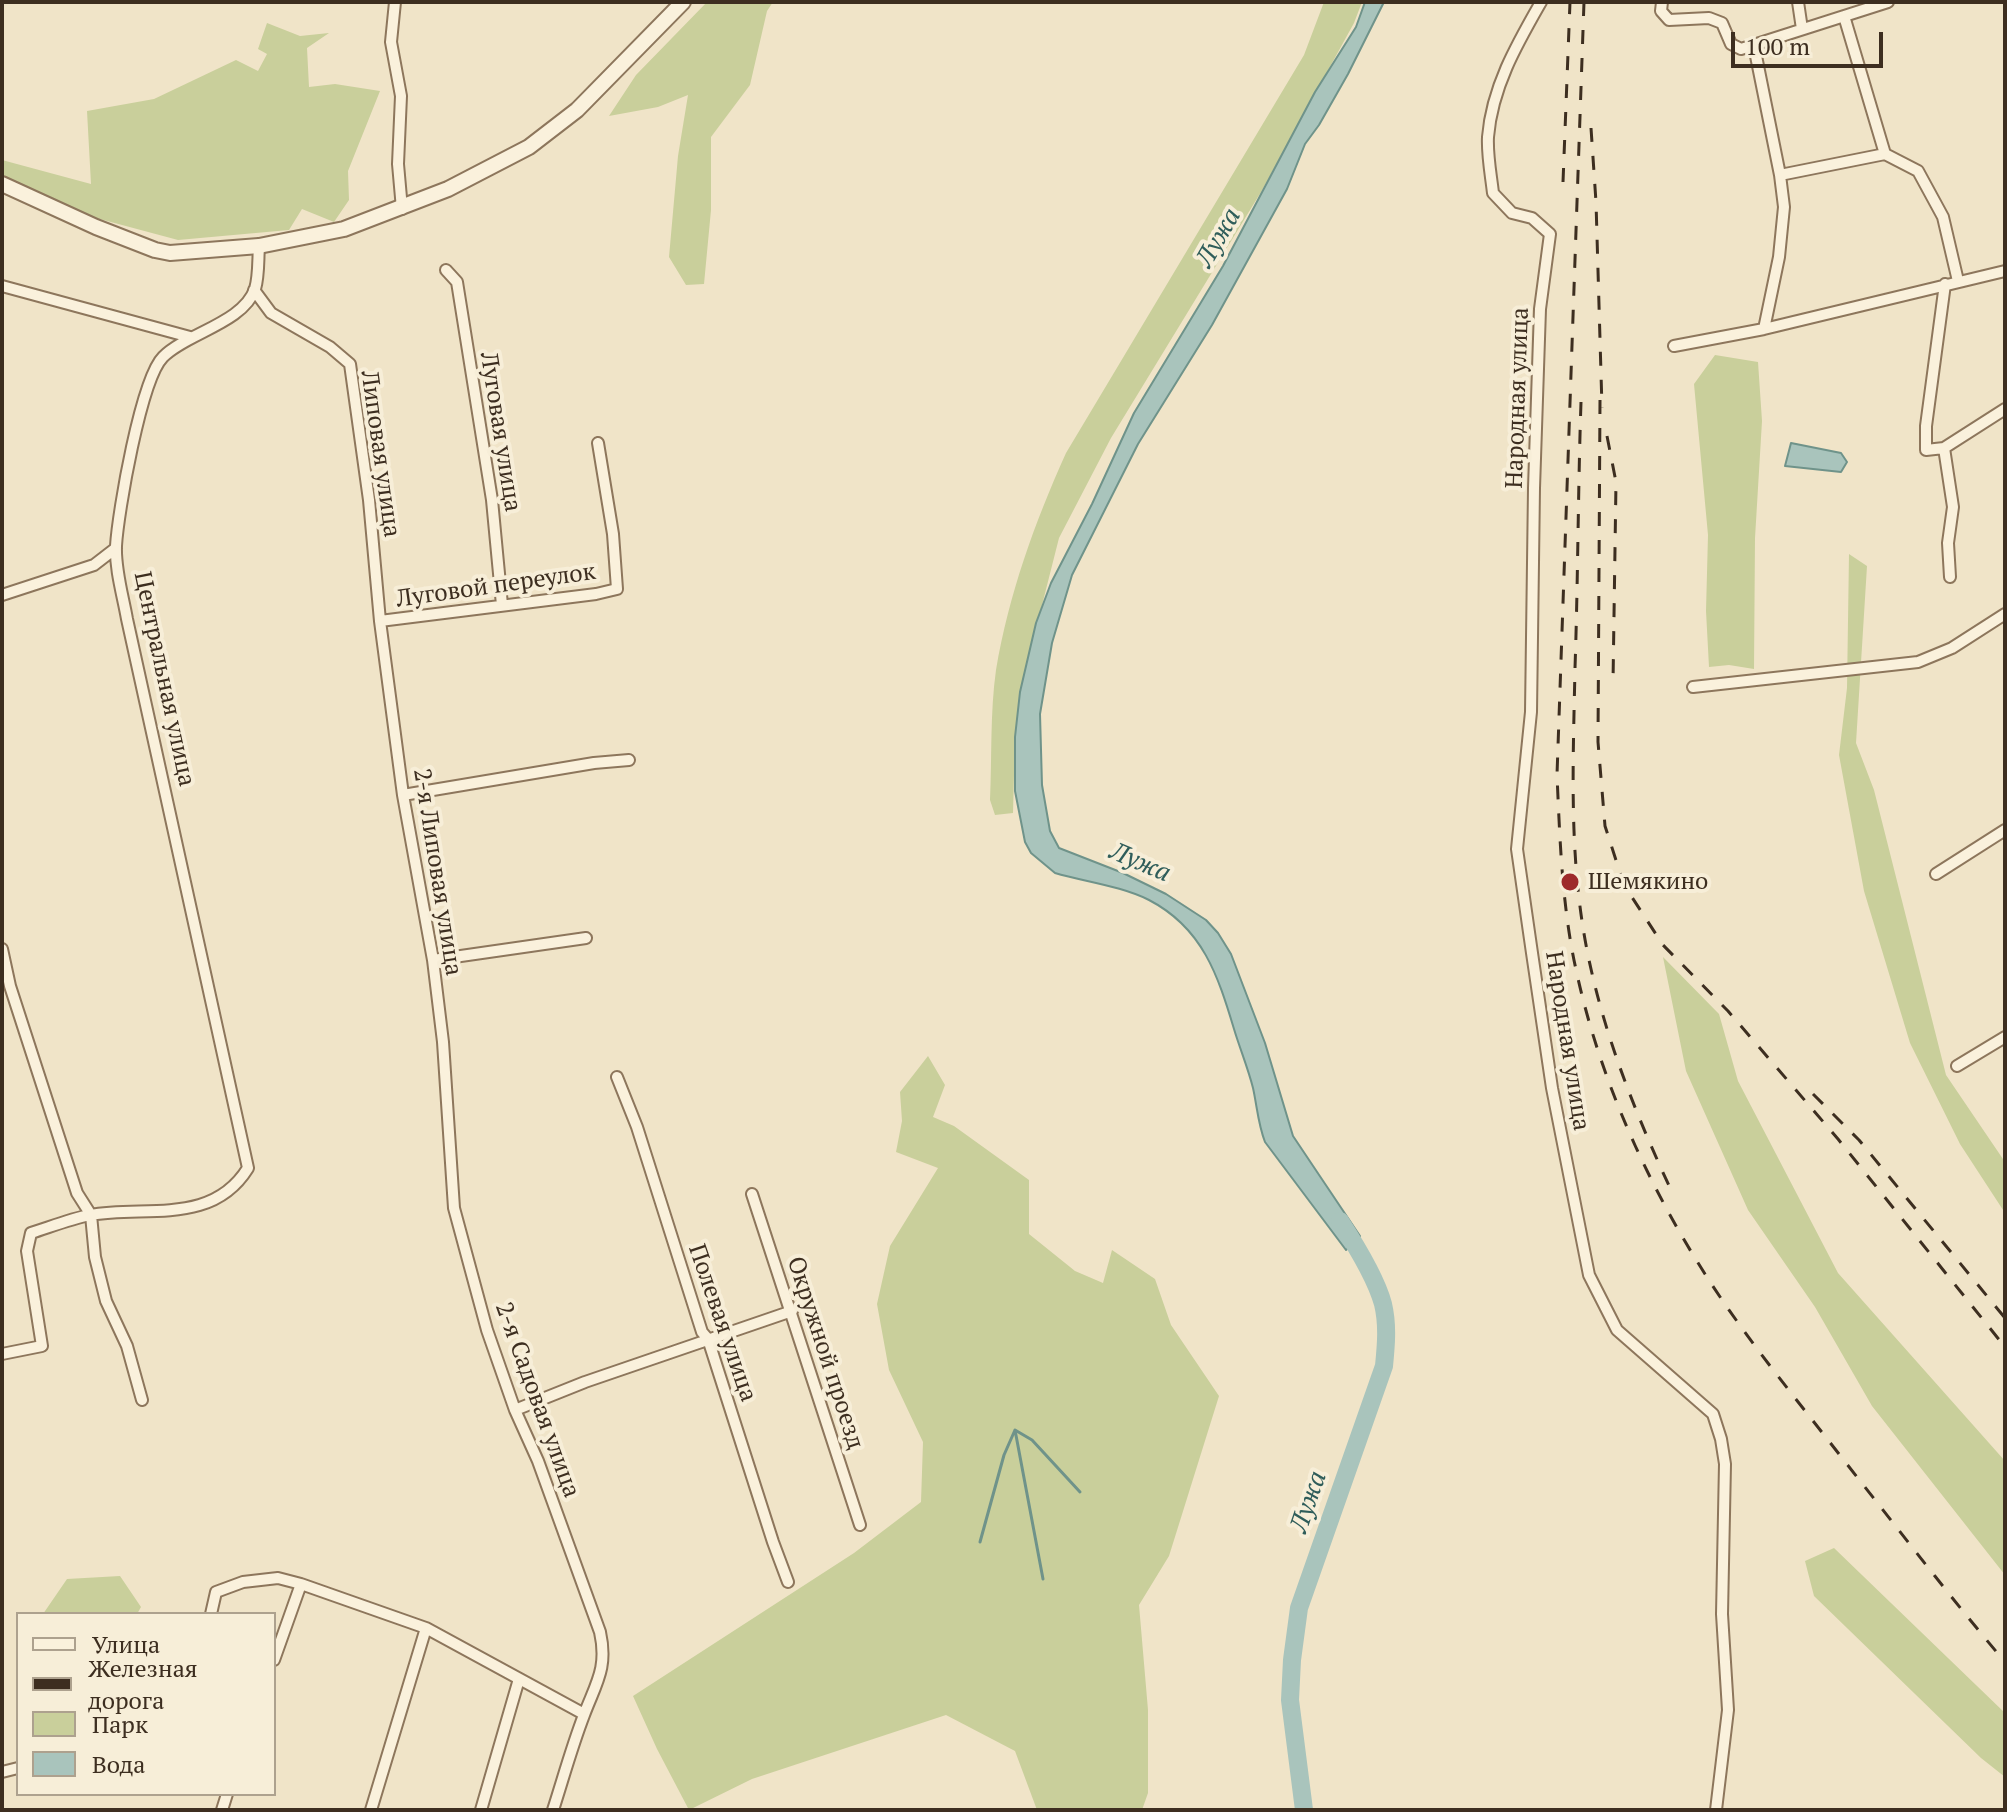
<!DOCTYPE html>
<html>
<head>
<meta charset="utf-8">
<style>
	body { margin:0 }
	#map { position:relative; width:2007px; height:1812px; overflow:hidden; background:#f0e4c8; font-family:"PT Serif",serif }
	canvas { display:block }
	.frame { position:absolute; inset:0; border:4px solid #3d2e20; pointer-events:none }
	.legend { position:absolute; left:16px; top:1612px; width:260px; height:184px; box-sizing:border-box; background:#f7eed8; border:2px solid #ada18e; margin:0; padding:10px 14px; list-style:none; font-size:24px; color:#3d2e20 }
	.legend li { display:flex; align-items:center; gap:16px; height:40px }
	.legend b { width:40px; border:2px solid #ada18e }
	.scale { position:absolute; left:1731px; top:32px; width:152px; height:36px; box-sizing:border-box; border:4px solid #3d2e20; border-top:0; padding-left:10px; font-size:24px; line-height:28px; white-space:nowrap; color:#3d2e20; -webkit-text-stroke:6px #f7eed8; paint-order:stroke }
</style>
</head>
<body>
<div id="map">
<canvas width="2007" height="1812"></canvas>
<div class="frame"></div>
<ul class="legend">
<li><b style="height:10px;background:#faf1dc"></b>Улица</li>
<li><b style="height:10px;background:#3d2e20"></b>Железная дорога</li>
<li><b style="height:22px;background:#c9cf9b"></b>Парк</li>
<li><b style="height:22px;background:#a9c4bc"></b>Вода</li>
</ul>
<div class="scale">100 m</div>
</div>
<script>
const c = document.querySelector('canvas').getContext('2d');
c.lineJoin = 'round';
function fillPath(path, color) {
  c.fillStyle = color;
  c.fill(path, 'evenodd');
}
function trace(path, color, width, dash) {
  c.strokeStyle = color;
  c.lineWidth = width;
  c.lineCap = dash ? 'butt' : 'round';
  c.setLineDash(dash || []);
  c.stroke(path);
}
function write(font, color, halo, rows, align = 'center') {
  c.font = font + ' "PT Serif",serif';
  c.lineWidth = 8;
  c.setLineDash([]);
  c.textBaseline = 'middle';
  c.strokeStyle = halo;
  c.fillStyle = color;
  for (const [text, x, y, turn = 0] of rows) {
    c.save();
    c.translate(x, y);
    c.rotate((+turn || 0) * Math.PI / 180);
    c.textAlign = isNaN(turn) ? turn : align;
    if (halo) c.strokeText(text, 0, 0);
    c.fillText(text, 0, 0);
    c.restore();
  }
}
fillPath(new Path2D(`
	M707,2H773L767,11L750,85L711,137V210L704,284L686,285L669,257L678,156L688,95L658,107L609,116L636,75Z
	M1324,2H1362L1354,23L1261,192L1111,438L1059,538L1020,692L1015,737L1013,813L995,815L990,800C992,758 990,712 996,670C1009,594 1034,524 1066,453L1304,55Z
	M267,23L300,36L329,33L307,48L309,87L335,84L380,91L348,171L349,200L334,222L302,209L289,230L178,240L96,218L2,177V160L91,184L87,111L154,99L236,60L258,71L267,54L258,49Z
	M1715,355L1758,362L1762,421L1755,538L1754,669L1729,665L1709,667L1706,611L1708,535L1694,384Z
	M1849,554L1867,566L1856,743L1874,790L1946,1075L2005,1162V1213L1960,1144L1910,1043L1864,891L1839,755L1847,688Z
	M1663,957L1719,1014L1738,1081L1838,1273L2005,1461V1575L1872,1406L1815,1307L1748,1210L1686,1071Z
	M928,1056L945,1085L933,1117L954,1126L1029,1180V1234L1075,1271L1103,1283L1112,1250L1155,1279L1171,1325L1219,1396L1169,1556L1139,1605L1148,1710V1793L1142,1810H1037L1015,1751L946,1715L752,1779L689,1810L657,1749L633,1696L854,1553L921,1502L923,1442L889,1370L877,1304L890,1246L938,1168L896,1152L902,1121L900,1092Z
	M1834,1548L2005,1713V1777L1981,1758L1814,1596L1805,1561Z
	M120,1576L141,1607L137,1614H43L67,1579Z`), '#c9cf9b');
const water = new Path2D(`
	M1365,2H1384L1348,74L1319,125L1305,144L1287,189L1212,325L1138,444L1072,575L1052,643L1040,714L1042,785L1050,831L1059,848L1123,873L1166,894L1206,920L1218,933L1231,954L1265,1043L1293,1136L1360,1236L1346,1250L1265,1142C1258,1124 1257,1106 1253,1088C1248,1068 1240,1049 1234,1029C1218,976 1203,928 1149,900C1121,886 1086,882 1055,873L1031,853L1025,842L1015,791V737L1020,692L1036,623L1051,583L1092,504L1134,413L1223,266L1315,92L1356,27Z
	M1791,443L1841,453L1847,462L1841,472L1785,466Z`);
fillPath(water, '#a9c4bc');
trace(water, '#6f938a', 2);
trace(new Path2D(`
	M980,1542L1004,1455L1015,1430
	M1043,1579L1015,1430L1032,1440L1080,1492`), '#6f938a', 3);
trace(new Path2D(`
	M1304,1810L1290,1700L1292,1660L1299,1608L1384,1366C1386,1346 1388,1325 1383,1304C1376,1278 1355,1244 1340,1221`), '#a9c4bc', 18);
const minor = new Path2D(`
	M395,2L391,42L401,96L398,164L402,209
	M1541,2C1517,44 1492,87 1488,137C1487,155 1491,175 1493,193L1512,213L1532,218L1550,234L1540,309L1534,488L1531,712L1517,849L1532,953L1552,1088L1589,1275L1617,1330L1713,1414L1721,1439L1725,1464L1722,1614L1728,1710L1716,1810
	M1662,2L1661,11L1669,20L1709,18L1722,23L1731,44L1741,49L1888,2
	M1798,2L1802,29
	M1844,16L1885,154L1918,171L1943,217L1958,281
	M1754,46L1780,175L1784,207L1779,257L1764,329
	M1780,175L1885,154
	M446,270L457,282L492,500L502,605
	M1945,284L1926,426V450L1944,448L1953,507L1948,543L1950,577
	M2,286L190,337
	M254,290L271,313L330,347L350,364L369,500L380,621L403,795L433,960L443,1042L454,1208L487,1330L515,1410L538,1461L600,1632C608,1668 596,1683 584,1715C572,1746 563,1779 553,1810
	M1674,346L1764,329L2005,271
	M1944,448L2005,409
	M2,595L94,565L116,548
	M380,621L596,594L617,589L613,534L598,443
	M1693,687L1918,662L1952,648L2005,614
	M403,795L594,763L629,760
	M1936,874L2005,830
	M2,949L10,986L77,1193L91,1215L95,1257L106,1301L127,1346L142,1400
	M433,960L586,938
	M1957,1066L2005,1037
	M617,1077L637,1127L702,1332L708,1339L773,1542L788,1582
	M752,1194L860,1525
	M2,1354L42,1346L27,1251L31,1233C50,1227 70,1219 90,1215C146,1205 212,1226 248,1168L127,619C123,596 115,570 116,546C118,512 141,379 163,357C187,333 243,323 255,289C259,276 258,259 259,246
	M515,1410L585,1382L792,1311
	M211,1614L216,1592L243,1582L278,1578L301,1584L426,1628L584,1714
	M274,1660L301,1584
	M2,1772L18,1768
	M222,1810L227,1794
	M371,1810L426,1628
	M481,1810L519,1679`);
const tertiary = new Path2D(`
	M2,184L96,227L155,250L170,253L259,246L344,229L448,189L529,147L577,110L683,2`);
trace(minor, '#8d765c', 14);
trace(tertiary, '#8d765c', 18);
trace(minor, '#faf1dc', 10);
trace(tertiary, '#faf1dc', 14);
trace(new Path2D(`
	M1584,2L1557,775C1560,841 1562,909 1577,974C1600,1079 1647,1183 1705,1274C1747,1340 1798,1401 1846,1463C1899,1530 1950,1597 2005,1662
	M1591,128L1596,202L1602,408
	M1563,182L1570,2
	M1600,400L1598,742L1605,826L1624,885L1663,945L1728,1011L1838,1139L2005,1347
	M1581,402C1578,490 1578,579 1575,668C1573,769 1568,869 1591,969C1608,1045 1638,1119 1671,1190
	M1607,436L1616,482L1613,683
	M1813,1094L1859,1140L2005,1318`), '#3d2e20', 3, [14, 14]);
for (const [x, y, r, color] of [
	[1570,882,10,"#9e2a2b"]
]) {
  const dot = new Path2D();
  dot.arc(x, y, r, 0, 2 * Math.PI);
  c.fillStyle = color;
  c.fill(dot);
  trace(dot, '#f7eed8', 3);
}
write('24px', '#3d2e20', '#f7eed8', [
	["Народная улица",1518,398,-88],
	["Луговая улица",500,432,81],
	["Липовая улица",380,454,82],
	["Луговой переулок",496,586,-8],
	["Центральная улица",164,679,78],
	["2-я Липовая улица",437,872,81],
	["Народная улица",1567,1041,81],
	["Полевая улица",722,1323,71],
	["Окружной проезд",825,1353,72],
	["2-я Садовая улица",537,1400,70]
]);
write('24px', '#3d2e20', '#f7eed8', [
	["Шемякино",1588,882]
], 'left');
write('italic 26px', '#2f5d5a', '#f7eed8', [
	["Лужа",1219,238,-60],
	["Лужа",1140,863,23],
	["Лужа",1309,1502,-71]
]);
</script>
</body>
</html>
